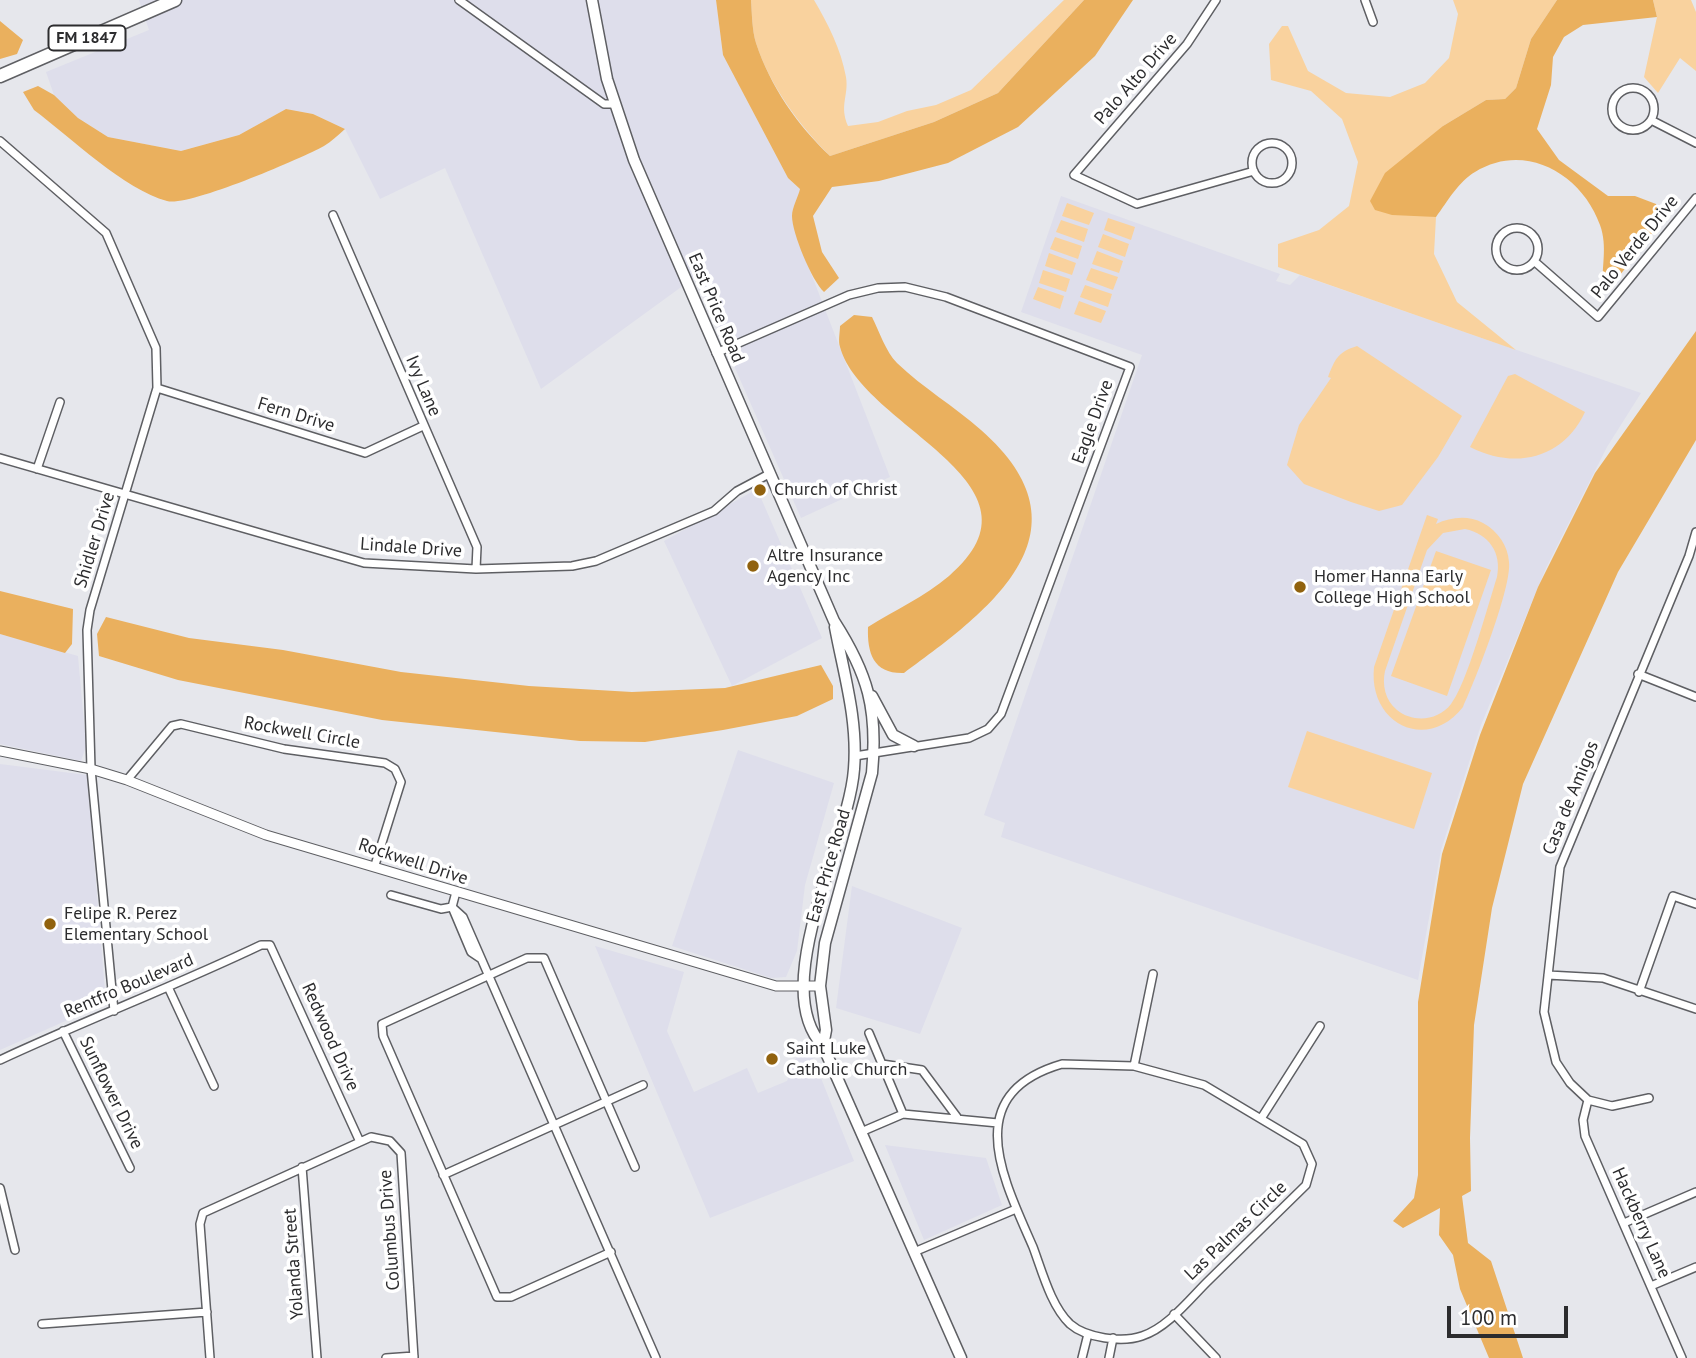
<!DOCTYPE html>
<html>
<head>
<meta charset="utf-8">
<style>
	body { margin:0 }
	#map { position:relative; width:1696px; height:1358px; overflow:hidden; background:#e6e7ec; font-family:"PT Sans",sans-serif }
	canvas { display:block }
	.scale { position:absolute; left:1447px; top:1306px; width:121px; height:32px; box-sizing:border-box; border:4px solid #2c2c2e; border-top:0; padding-left:9px; font-size:21px; line-height:24px; white-space:nowrap; color:#2c2c2e; -webkit-text-stroke:5px #fff; paint-order:stroke }
</style>
</head>
<body>
<div id="map">
<canvas width="1696" height="1358"></canvas>
<div class="scale">100 m</div>
</div>
<script>
const c = document.querySelector('canvas').getContext('2d');
c.lineJoin = 'round';
function fillPath(path, color) {
  c.fillStyle = color;
  c.fill(path, 'evenodd');
}
function trace(path, color, width, dash) {
  c.strokeStyle = color;
  c.lineWidth = width;
  c.lineCap = dash ? 'butt' : 'round';
  c.setLineDash(dash || []);
  c.stroke(path);
}
function write(font, color, halo, rows, align = 'center') {
  c.font = font + ' "PT Sans",sans-serif';
  c.lineWidth = 7;
  c.setLineDash([]);
  c.textBaseline = 'middle';
  c.strokeStyle = halo;
  c.fillStyle = color;
  for (const [text, x, y, turn = 0] of rows) {
    c.save();
    c.translate(x, y);
    c.rotate((+turn || 0) * Math.PI / 180);
    c.textAlign = isNaN(turn) ? turn : align;
    if (halo) c.strokeText(text, 0, 0);
    c.fillText(text, 0, 0);
    c.restore();
  }
}
fillPath(new Path2D(`
	M139,0H716L723,55L788,178L800,189L792,215L802,250L890,477L801,518L695,277L541,389L445,168L380,199L345,129L313,114L286,109L239,135L181,151L108,137L78,118L54,95L46,72L149,30Z
	M1061,196L1280,274L1276,281L1290,285L1300,275L1641,393L1607,447L1546,568L1481,725L1441,850L1418,980L1001,837L1005,823L984,815L1142,355L1021,312Z
	M757,489L822,638L732,686L664,541Z
	M0,634L78,656L86,746L81,761L0,744Z
	M738,750L834,783L805,885L797,951L786,977L771,978L672,946Z
	M0,764L87,775L106,1003L0,1050Z
	M852,886L962,928L920,1034L836,1008Z
	M595,946L684,972L667,1031L694,1092L747,1068L758,1093L787,1081L802,1043H807L854,1161L710,1218Z
	M885,1145L986,1158L1002,1205L924,1240Z`), '#dedeeb');
fillPath(new Path2D(`
	M751,0H814C828,24 841,49 846,77C849,96 839,105 848,126L878,122L907,111L936,105L971,90L1064,0H1084L998,93L934,122L830,156C799,125 770,86 756,43C752,30 752,14 751,0Z
	M1453,0H1557L1531,39L1516,88L1505,99L1486,100L1443,126L1424,215L1436,217L1434,254L1457,302L1516,350L1278,267V244L1319,230L1349,206L1358,162L1342,119L1311,91L1271,80L1269,44L1282,26H1288L1308,71L1346,93L1390,97L1425,83L1449,58L1458,14Z
	M1653,0H1691L1696,12V71L1680,58L1658,93L1644,77L1657,17Z
	M1067,203L1094,213L1089,225L1062,216Z
	M1108,218L1135,227L1131,240L1104,230Z
	M1061,220L1088,229L1084,242L1056,232Z
	M1103,234L1129,244L1125,257L1098,247Z
	M1055,237L1082,246L1078,259L1050,249Z
	M1097,251L1123,261L1119,273L1092,264Z
	M1049,253L1076,263L1072,275L1045,266Z
	M1091,268L1118,277L1113,290L1086,280Z
	M1043,270L1070,279L1066,292L1039,283Z
	M1085,285L1112,294L1108,307L1080,297Z
	M1038,287L1064,296L1060,309L1033,299Z
	M1079,301L1106,311L1101,323L1074,314Z
	M1357,346L1462,416L1438,457L1402,505L1379,511L1351,502L1304,484L1287,465L1299,425L1331,378L1328,377C1335,359 1338,352 1357,346Z
	M1515,374L1585,412C1563,459 1515,470 1470,447L1508,376Z
	M1427,515L1438,519L1436,524C1451,517 1468,515 1483,523C1498,531 1508,546 1509,562C1512,587 1475,681 1463,707C1427,753 1368,724 1374,667ZM1465,529C1489,534 1502,553 1497,577C1488,605 1467,684 1451,704C1438,721 1413,723 1397,710C1385,700 1382,685 1385,671L1427,550L1443,533Z
	M1436,551L1491,570L1447,696L1391,676Z
	M1307,731L1432,773L1414,829L1288,787Z`), '#f9d29e');
fillPath(new Path2D(`
	M716,0H751C752,14 752,30 756,43C770,86 798,126 830,156L934,122L998,93L1084,0H1133L1095,56L1018,127L948,163L879,181L832,187L813,216L822,252L839,278L824,292C812,281 792,233 792,216C792,208 798,197 800,189L788,178L723,55Z
	M1557,0H1653L1657,17L1583,25L1564,37L1553,57L1551,85L1537,129L1559,160L1608,196H1635L1656,204L1661,222L1610,288L1603,289C1601,267 1608,247 1600,225C1582,174 1525,141 1475,172C1459,181 1447,202 1436,217L1392,215L1375,210L1370,201L1385,173L1443,126L1486,100L1505,99L1516,88L1531,39Z
	M0,21L23,40L17,54L0,59Z
	M38,86L54,95L78,118L108,137L181,151L239,135L286,109L313,114L345,129C338,135 331,142 324,146C300,159 189,207 167,201C125,190 70,137 34,110L23,92Z
	M854,315L872,317C879,331 886,352 897,363C923,388 954,406 981,430C1096,531 992,609 904,673C874,674 867,654 868,627C895,610 924,597 949,576C1059,483 862,428 840,347C838,341 840,332 840,326Z
	M1696,331V440L1618,572L1523,784L1492,908L1474,1025L1470,1138L1471,1191L1462,1196L1468,1243L1491,1261L1523,1358H1489L1460,1289L1453,1255L1439,1235L1440,1208L1403,1228L1393,1221L1414,1198L1418,1175V1002L1442,854L1480,735L1538,587L1595,473Z
	M0,591L73,609L72,644L65,653L0,634Z
	M106,617L189,638L283,650L401,672L529,686L632,692L725,688L821,665L833,686V699L797,716L723,730L645,742L580,741L382,720L178,680L99,656L97,634Z`), '#eab05e');
const minor = new Path2D(`
	M459,0L604,104H614
	M1216,0L1187,44L1074,175L1137,204L1254,171
	M1365,0L1373,22
	M1612 109a21 21 0 1 1 42 0a21 21 0 1 1-42 0Z
	M1651,120L1696,143
	M0,141L106,233L156,348L157,388L90,610L87,630L91,769L114,1011
	M1252 163a20 20 0 1 1 40 0a20 20 0 1 1-40 0Z
	M333,215L477,547L476,569
	M1496 249a21 21 0 1 1 42 0a21 21 0 1 1-42 0Z
	M1534,261L1598,317L1696,198
	M716,353L849,295L878,288L905,287L946,297L1130,367L1001,714L988,729L969,738L855,756
	M157,388L365,453L423,426
	M0,458L364,563L476,569L572,566L596,561L714,511L737,491L769,474
	M37,469L60,402
	M1638,674L1696,697
	M127,780L172,726L181,724L284,749L385,763L395,769L401,782L375,865
	M456,892L452,907L471,952L480,958
	M391,895L441,909L452,907
	M452,907L463,917L656,1358
	M1548,975L1603,978L1696,1009
	M169,989L214,1086
	M1639,992L1673,896L1696,904
	M63,1031L130,1168
	M869,1033L882,1064
	M0,1060C86,1020 175,986 261,945H270L360,1142
	M1062,1064L1134,1066L1204,1085L1303,1144L1312,1164L1306,1185C1273,1217 1240,1250 1207,1282C1189,1300 1167,1328 1142,1336C1122,1343 1086,1338 1070,1324C1051,1306 1042,1271 1033,1247C1003,1178 959,1094 1062,1064Z
	M1134,1066L1153,974
	M1649,1098L1612,1106L1588,1100L1570,1083L1556,1062L1544,1012L1560,867L1689,556L1696,532
	M1588,1100L1583,1120L1585,1136L1682,1358
	M903,1114L882,1064L922,1070L957,1117
	M1262,1117L1320,1026
	M861,1132L903,1114L998,1123
	M302,1167L317,1358
	M443,1175L643,1085
	M0,1188L15,1250
	M1624,1223L1696,1192
	M611,1252L511,1297H497L383,1036L382,1024L527,958H544L635,1167
	M914,1252L1016,1209
	M1651,1286L1696,1267
	M1174,1314L1216,1358
	M42,1324L207,1312
	M210,1358L200,1224L203,1213L371,1137L390,1141L401,1153L414,1358
	M386,1358L414,1356
	M1082,1358L1088,1334
	M1109,1358L1113,1338`);
const tertiary = new Path2D(`
	M0,751L91,769L127,780L266,835L776,986H820`);
const secondary = new Path2D(`
	M592,0L607,79L634,160L834,621C868,674 878,709 872,773L825,943L820,986L826,1030L823,1046
	M835,627C844,675 858,720 854,769C849,841 767,987 823,1046L961,1358
	M872,696L893,735L914,746`);
const primary = new Path2D(`
	M0,76L175,0`);
trace(minor, '#5e5f63', 10);
trace(tertiary, '#5e5f63', 11);
trace(secondary, '#5e5f63', 13);
trace(primary, '#5e5f63', 15);
trace(minor, '#fff', 7);
trace(tertiary, '#fff', 9);
trace(secondary, '#fff', 10);
trace(primary, '#fff', 12);
for (const [x, y, r, color] of [
	[760,490,7,"#91620e"],
	[753,566,7,"#91620e"],
	[1300,587,7,"#91620e"],
	[50,924,7,"#91620e"],
	[772,1059,7,"#91620e"]
]) {
  const dot = new Path2D();
  dot.arc(x, y, r, 0, 2 * Math.PI);
  c.fillStyle = color;
  c.fill(dot);
  trace(dot, '#fff', 2.5);
}
for (const [x, y, w] of [
	[87,38,77]
]) {
  const box = new Path2D();
  box.roundRect(x - w / 2, y - 12.5, w, 25, 5);
  c.fillStyle = '#fff';
  c.fill(box);
  trace(box, '#2c2c2e', 2);
}
write('bold 16px', '#2c2c2e', null, [
	["FM 1847",87,38]
]);
write('18px', '#2c2c2e', '#fff', [
	["Palo Alto Drive",1136,79,-49],
	["Palo Verde Drive",1635,247,-51],
	["East Price Road",716,308,67],
	["Ivy Lane",423,386,67],
	["Fern Drive",296,415,17],
	["Eagle Drive",1093,422,-70],
	["Shidler Drive",95,540,-73],
	["Lindale Drive",411,548,4],
	["Rockwell Circle",302,733,10],
	["Casa de Amigos",1571,798,-68],
	["Rockwell Drive",413,862,18],
	["East Price Road",829,866,-74],
	["Rentfro Boulevard",129,986,-23],
	["Redwood Drive",330,1037,66],
	["Sunflower Drive",111,1093,64],
	["Hackberry Lane",1641,1223,66],
	["Columbus Drive",390,1230,-94],
	["Las Palmas Circle",1236,1231,-44],
	["Yolanda Street",294,1264,-94]
]);
write('18px', '#2c2c2e', '#fff', [
	["Church of Christ",774,490],
	["Altre Insurance",767,556],
	["Agency Inc",767,577],
	["Homer Hanna Early",1314,577],
	["College High School",1314,598],
	["Felipe R. Perez",64,914],
	["Elementary School",64,935],
	["Saint Luke",786,1049],
	["Catholic Church",786,1070]
], 'left');
</script>
</body>
</html>
